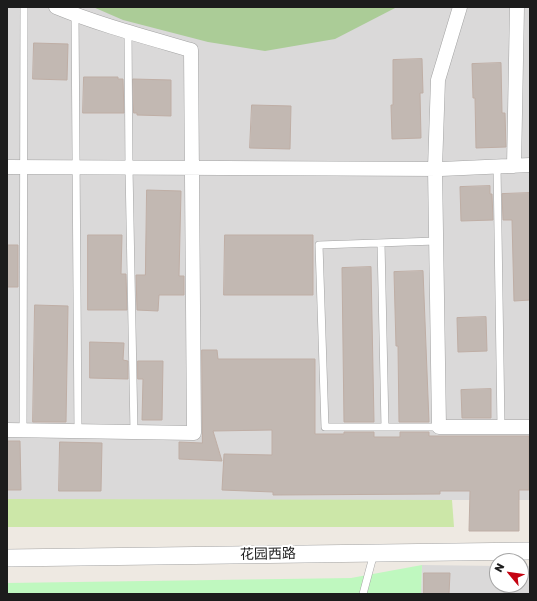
<!DOCTYPE html>
<html>
<head>
<meta charset="utf-8">
<style>
	body { margin:0 }
	#map { position:relative; width:537px; height:601px; overflow:hidden; background:#eee9e2; font-family:"Golos Text",sans-serif }
	canvas { display:block }
	.frame { position:absolute; inset:0; border:8px solid #1c1c1c; pointer-events:none }
	.north { position:absolute; left:489px; top:553px; width:40px; height:40px; box-sizing:border-box; background:#fff; border:1px solid #a4a4a4; border-radius:50%; rotate:299deg; font-size:11px; font-weight:700; line-height:16px; text-align:center; color:#1c1c1c }
	.north::after { content:''; display:block; margin:auto; width:14px; height:18px; background:#c50412; clip-path:polygon(50% 0,100% 100%,50% 72%,0 100%) }
</style>
</head>
<body>
<div id="map">
<canvas width="537" height="601"></canvas>
<div class="frame"></div>
<div class="north">N</div>
</div>
<script>
const c = document.querySelector('canvas').getContext('2d');
c.lineJoin = 'round';
function fillPath(path, color) {
  c.fillStyle = color;
  c.fill(path, 'evenodd');
}
function trace(path, color, width, dash) {
  c.strokeStyle = color;
  c.lineWidth = width;
  c.lineCap = dash ? 'butt' : 'round';
  c.setLineDash(dash || []);
  c.stroke(path);
}
function write(font, color, halo, rows, align = 'center') {
  c.font = font + ' "Golos Text","Noto Sans SC",sans-serif';
  c.lineWidth = 4;
  c.setLineDash([]);
  c.textBaseline = 'middle';
  c.strokeStyle = halo;
  c.fillStyle = color;
  for (const [text, x, y, turn = 0] of rows) {
    c.save();
    c.translate(x, y);
    c.rotate((+turn || 0) * Math.PI / 180);
    c.textAlign = isNaN(turn) ? turn : align;
    if (halo) c.strokeText(text, 0, 0);
    c.fillText(text, 0, 0);
    c.restore();
  }
}
fillPath(new Path2D(`
	M7,7H530V500H7Z
	M422,565L497,566V585H521V566H530V594H421Z`), '#dad9d9');
fillPath(new Path2D(`
	M7,499L452,500L454,527H7Z`), '#cce7a8');
fillPath(new Path2D(`
	M93,7H397L335,39L265,51L208,42L123,20Z`), '#abcc97');
fillPath(new Path2D(`
	M422,565L421,594H7V583L351,578Z`), '#bff8bf');
const building = new Path2D(`
	M34,43L68,44L67,80L33,79Z
	M422,59L423,93H420L421,138L392,139L391,105H393V60Z
	M501,63L502,113H505L506,147L476,148L475,98H473L472,64Z
	M84,77H118V79H123L124,113H83Z
	M133,79L171,80V116L137,115V113H134Z
	M252,105L291,106L290,149L250,148Z
	M490,186V194H492L493,220L461,221L460,187Z
	M147,190L181,191L179,276H184V295H159L158,311L137,310L136,275H145Z
	M530,193V300L514,301L512,220H503L502,194Z
	M88,235H122L121,274H126L127,310H88Z
	M225,235H313V295H224Z
	M7,245H18V287H7Z
	M371,267L374,422H344L342,268Z
	M423,271L429,422H399L398,346H396L394,272Z
	M35,305L68,306L66,422H33Z
	M486,317L487,351L458,352L457,318Z
	M90,342L124,343L123,360L128,361V379L90,378Z
	M202,350H217L218,359H315V434H344V432H374V437H400V432H429V436H529V490H519V531H469L470,491H440V494L273,495V492L222,490L224,454L272,455V430L213,431L222,461L179,459V442L202,443Z
	M138,361H163L162,420H142L143,379H138Z
	M491,389V418H462L461,390Z
	M7,441H20L21,490H7Z
	M60,442L102,443L101,491H59Z
	M424,573H450L449,594H424Z`);
fillPath(building, '#c2b8b2');
trace(building, '#bfaea5', 1);
const service = new Path2D(`
	M75,15L78,431
	M128,32L129,168L134,432
	M497,166L501,427
	M436,241L319,245L325,427H439
	M381,243L385,427
	M23,431L24,7
	M363,594L374,553`);
const minor = new Path2D(`
	M460,7L438,80L435,168L439,427H530
	M514,166L517,7
	M7,167L441,169L530,165
	M7,430L194,433L191,50C146,37 100,25 56,7`);
const tertiary = new Path2D(`
	M7,558L530,551`);
trace(service, '#a3a3a3', 8);
trace(minor, '#a3a3a3', 15);
trace(tertiary, '#a3a3a3', 18);
trace(service, '#fff', 7);
trace(minor, '#fff', 14);
trace(tertiary, '#fff', 17);
write('14px', '#1c1c1c', '#fff', [
	["花园西路",268,554,-1]
]);
</script>
</body>
</html>
